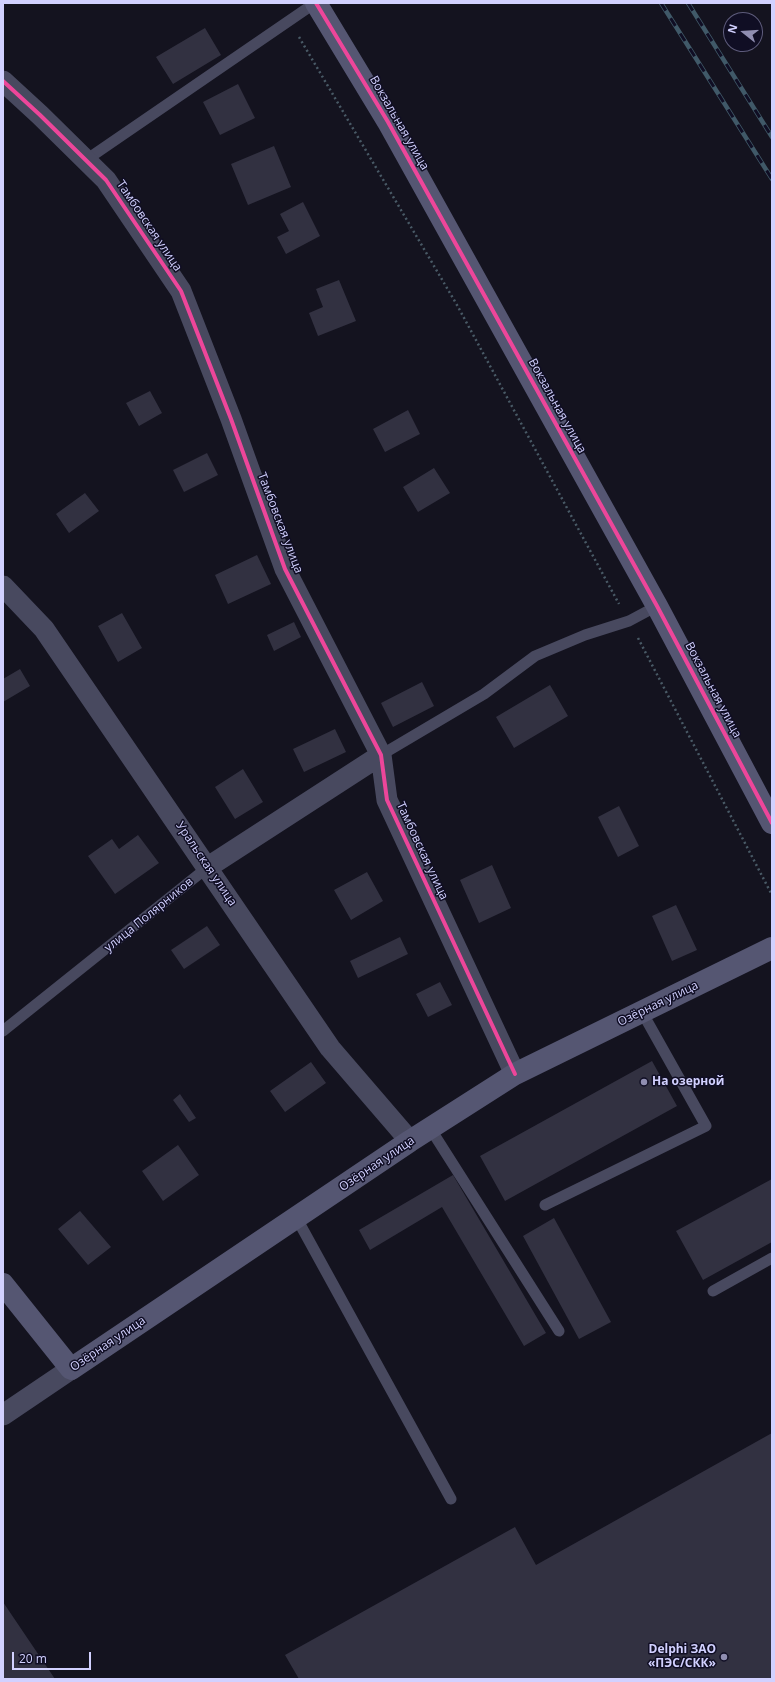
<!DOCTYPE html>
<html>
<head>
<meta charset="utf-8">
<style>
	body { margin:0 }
	#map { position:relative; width:775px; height:1682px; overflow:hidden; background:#14131f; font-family:"Open Sans",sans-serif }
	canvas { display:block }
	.frame { position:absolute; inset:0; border:4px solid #d2d1ff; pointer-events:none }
	.north { position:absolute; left:723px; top:12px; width:40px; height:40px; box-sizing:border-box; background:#100e24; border:1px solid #5e5c7c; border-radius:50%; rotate:287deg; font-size:11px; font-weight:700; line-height:16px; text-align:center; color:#d2d1ff }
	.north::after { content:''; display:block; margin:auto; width:14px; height:18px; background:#908eb1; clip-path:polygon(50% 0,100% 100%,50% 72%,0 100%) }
	.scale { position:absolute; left:12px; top:1652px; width:79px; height:18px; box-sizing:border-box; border:2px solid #d2d1ff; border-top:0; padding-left:5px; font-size:12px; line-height:14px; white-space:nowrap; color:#d2d1ff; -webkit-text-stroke:3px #100e24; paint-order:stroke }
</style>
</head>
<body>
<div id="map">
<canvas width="775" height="1682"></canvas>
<div class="frame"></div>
<div class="north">N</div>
<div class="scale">20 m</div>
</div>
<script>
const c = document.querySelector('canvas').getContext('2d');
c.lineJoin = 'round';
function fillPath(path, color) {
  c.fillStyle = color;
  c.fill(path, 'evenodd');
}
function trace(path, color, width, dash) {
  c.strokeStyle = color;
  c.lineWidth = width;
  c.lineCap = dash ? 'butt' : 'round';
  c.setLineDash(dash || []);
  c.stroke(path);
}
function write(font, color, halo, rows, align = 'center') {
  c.font = font + ' "Open Sans",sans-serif';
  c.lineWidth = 3;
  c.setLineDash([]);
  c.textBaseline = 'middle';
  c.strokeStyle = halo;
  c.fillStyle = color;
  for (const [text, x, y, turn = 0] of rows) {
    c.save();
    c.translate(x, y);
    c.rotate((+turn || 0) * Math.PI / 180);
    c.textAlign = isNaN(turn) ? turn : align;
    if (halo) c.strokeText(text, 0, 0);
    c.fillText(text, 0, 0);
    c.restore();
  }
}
fillPath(new Path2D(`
	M205,28L221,55L173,84L156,57Z
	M238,84L255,118L220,135L203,102Z
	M274,146L291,187L248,205L231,164Z
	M303,202L320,236L286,254L277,237L289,231L280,214Z
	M339,280L356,321L318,336L309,313L323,307L316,289Z
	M150,391L162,413L139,426L126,403Z
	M408,410L420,434L385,452L373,429Z
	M207,453L218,475L184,492L173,470Z
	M434,468L450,493L418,512L403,487Z
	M85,493L99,511L69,533L56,514Z
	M257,555L271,584L228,604L215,575Z
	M122,613L142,648L118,662L98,626Z
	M294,622L301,637L274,651L267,635Z
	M20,669L30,686L3,702V679Z
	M422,682L434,706L393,727L381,703Z
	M550,685L568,716L514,748L496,717Z
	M335,729L346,752L304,772L293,749Z
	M243,769L263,802L235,819L215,787Z
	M619,806L639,846L618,857L598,817Z
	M138,835L159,863L115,894L88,856L112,839L119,849Z
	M492,865L511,908L479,923L460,880Z
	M367,872L383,901L351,920L334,890Z
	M676,905L697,950L672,961L652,916Z
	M207,926L220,945L184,969L171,950Z
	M400,937L408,954L358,978L350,961Z
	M440,982L452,1005L428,1017L416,994Z
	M652,1061L677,1106L505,1201L480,1156Z
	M311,1062L326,1083L285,1112L270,1091Z
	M180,1094L196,1118L189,1122L173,1100Z
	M178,1145L199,1175L163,1201L142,1171Z
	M453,1175L546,1333L524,1346L442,1207L370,1250L359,1230Z
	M772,1179V1242L703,1280L676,1231Z
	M80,1211L111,1247L88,1265L58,1229Z
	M554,1218L611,1322L579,1339L523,1236Z
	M772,1433V1679H299L285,1655L515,1527L536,1565Z
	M3,1602L55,1679H3Z`), '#323141');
trace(new Path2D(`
	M299,37L457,305L619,604
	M638,638L772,895`), '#495a66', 2.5, [2, 3]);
trace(new Path2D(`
	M86,160L315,3
	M381,755L484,694L535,656L585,635L629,621L657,606
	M3,1031L208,867
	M430,1128L559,1331
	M545,1205L706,1126L642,1012
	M296,1217L451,1499
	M713,1291L772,1258`), '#48495f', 11);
trace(new Path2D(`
	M3,81L40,115L106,180L181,291L231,419L285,569L381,755L387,800L515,1074
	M3,586L44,629L330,1048L410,1141
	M208,867L381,755
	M3,1415L71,1369`), '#48495f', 21);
trace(new Path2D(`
	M316,3L388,122L657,606L772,823
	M3,1284L71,1369L410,1141L515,1074L772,948`), '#555672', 22);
const rail = new Path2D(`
	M661,3L772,179
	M688,3L772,137`);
trace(rail, '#405968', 4.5);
trace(rail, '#100e24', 3, [9]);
trace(new Path2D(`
	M316,3L388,122L657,606L772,823
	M3,81L40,115L106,180L181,291L231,419L285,569L381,755L387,800L515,1074`), '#ed469a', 4);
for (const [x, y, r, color] of [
	[644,1082,4,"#908eb1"],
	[724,1657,4,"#908eb1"]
]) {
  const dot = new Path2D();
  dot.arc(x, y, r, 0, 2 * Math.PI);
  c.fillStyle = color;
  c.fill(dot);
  trace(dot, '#100e24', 1.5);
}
write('12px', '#d2d1ff', '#100e24', [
	["Вокзальная улица",399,123,60],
	["Тамбовская улица",149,226,56],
	["Вокзальная улица",557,406,61],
	["Тамбовская улица",280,523,69],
	["Вокзальная улица",713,690,62],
	["Тамбовская улица",422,851,65],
	["Уральская улица",206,864,56],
	["улица Полярников",149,915,-39],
	["Озёрная улица",658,1004,-26],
	["Озёрная улица",377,1164,-34],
	["Озёрная улица",108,1344,-34]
]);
write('bold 12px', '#d2d1ff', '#100e24', [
	["На озерной",652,1082],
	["Delphi ЗАО",716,1650,"right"],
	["«ПЭС/СКК»",716,1664,"right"]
], 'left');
</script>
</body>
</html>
